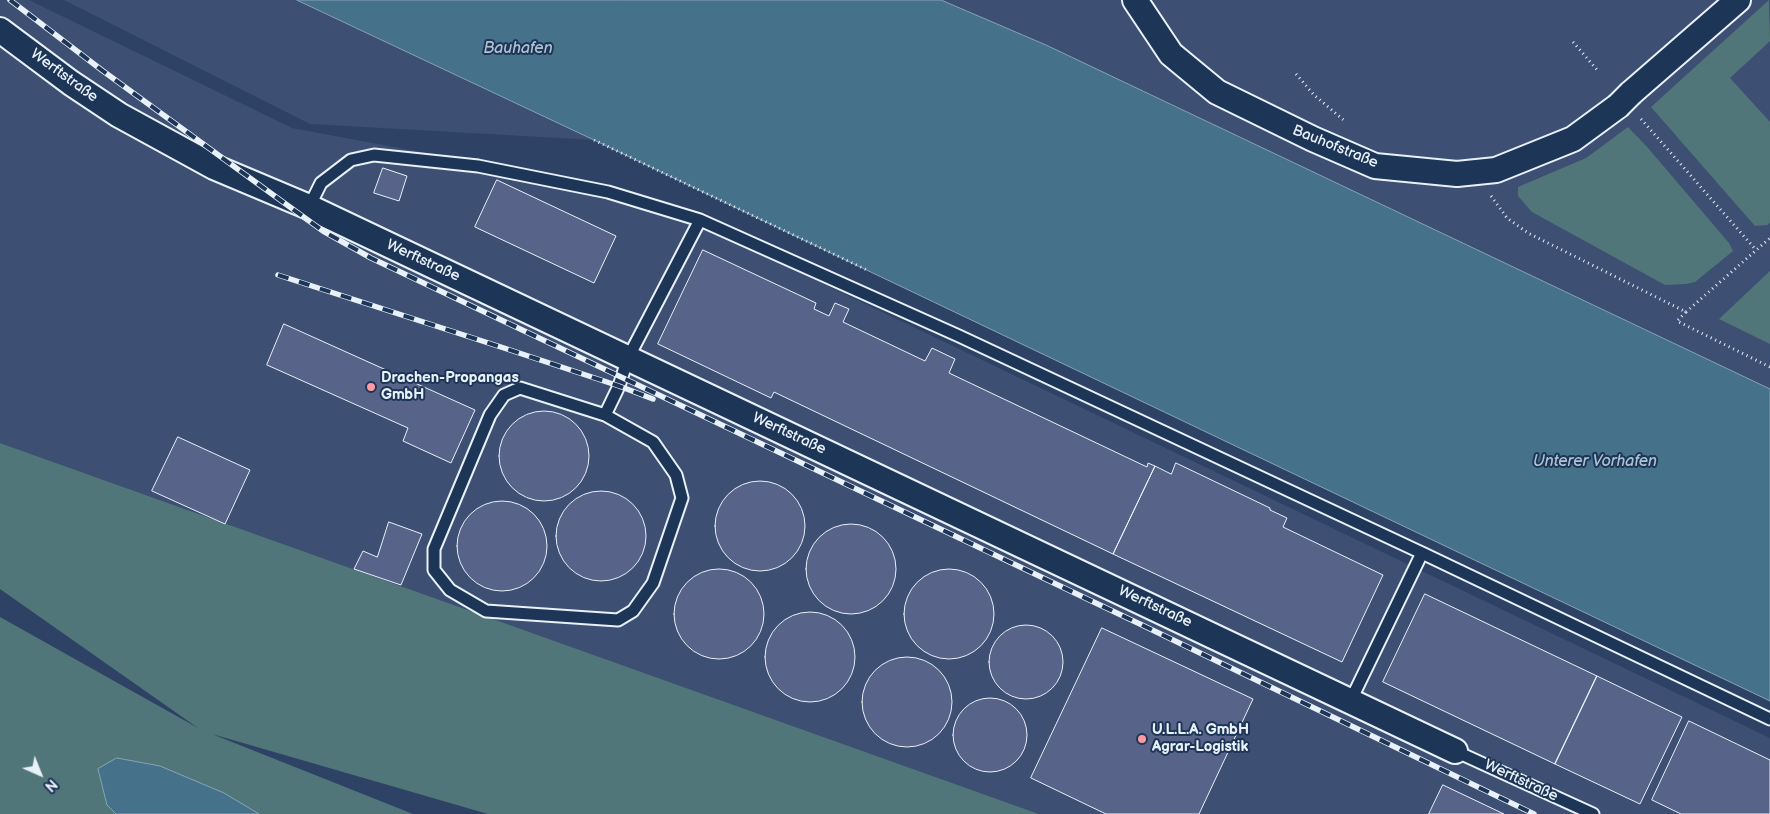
<!DOCTYPE html>
<html>
<head>
<meta charset="utf-8">
<style>
	body { margin:0 }
	#map { position:relative; width:1770px; height:814px; overflow:hidden; background:#2e4265; font-family:"Balsamiq Sans",sans-serif }
	canvas { display:block }
	.north { position:absolute; left:15px; top:749px; width:50px; height:50px; -webkit-text-stroke:4px #1d3557; paint-order:stroke; rotate:136deg; font-size:14px; font-weight:700; line-height:20px; text-align:center; color:#e8f1f8 }
	.north::after { content:''; display:block; margin:auto; width:18px; height:22px; background:#e8f1f8; clip-path:polygon(50% 0,100% 100%,50% 72%,0 100%) }
</style>
</head>
<body>
<div id="map">
<canvas width="1770" height="814"></canvas>
<div class="north">N</div>
</div>
<script>
const c = document.querySelector('canvas').getContext('2d');
c.lineJoin = 'round';
function fillPath(path, color) {
  c.fillStyle = color;
  c.fill(path, 'evenodd');
}
function trace(path, color, width, dash) {
  c.strokeStyle = color;
  c.lineWidth = width;
  c.lineCap = dash ? 'butt' : 'round';
  c.setLineDash(dash || []);
  c.stroke(path);
}
function write(font, color, halo, rows, align = 'center') {
  c.font = font + ' "Balsamiq Sans",sans-serif';
  c.lineWidth = 4;
  c.setLineDash([]);
  c.textBaseline = 'middle';
  c.strokeStyle = halo;
  c.fillStyle = color;
  for (const [text, x, y, turn = 0] of rows) {
    c.save();
    c.translate(x, y);
    c.rotate((+turn || 0) * Math.PI / 180);
    c.textAlign = isNaN(turn) ? turn : align;
    if (halo) c.strokeText(text, 0, 0);
    c.fillText(text, 0, 0);
    c.restore();
  }
}
fillPath(new Path2D(`
	M0,0H29L292,128L630,191L1770,738V814H1039L0,443Z
	M64,0H297L594,140L310,124Z
	M941,0H1770V389L1046,45Z`), '#3d4f73');
fillPath(new Path2D(`
	M1769,0L1770,41L1730,78L1770,122V222L1768,225L1755,226L1651,107Z
	M1628,127L1648,148L1729,243L1733,251L1695,282L1686,284L1665,285L1532,212L1518,196V187L1586,158Z
	M1770,271V344L1719,319Z
	M0,443L1039,814H488L212,734L413,814H0V617L198,728L0,589Z`), '#517679');
const water = new Path2D(`
	M297,0H941L1046,45L1770,389V701L594,140Z
	M117,758L160,766L224,793L259,814H116L107,805L98,769Z`);
fillPath(water, '#45718b');
trace(water, '#86a4b7', 1);
const building = new Path2D(`
	M383,168L407,176L399,201L374,193Z
	M497,180L616,236L594,283L475,227Z
	M703,250L816,303L814,309L829,316L835,303L849,309L843,322L925,361L932,348L955,359L949,373L1147,467L1148,463L1155,466L1113,554L774,392L771,398L658,344Z
	M284,324L475,410L451,463L403,441L408,428L267,365Z
	M499 456a45 45 0 1 1 90 0a45 45 0 1 1-90 0Z
	M178,437L250,470L225,524L152,491Z
	M1176,463L1270,508V510L1287,518L1283,527L1383,575L1342,662L1113,554L1155,466L1171,474Z
	M715 526a45 45 0 1 1 90 0a45 45 0 1 1-90 0Z
	M556 536a45 45 0 1 1 90 0a45 45 0 1 1-90 0Z
	M457 546a45 45 0 1 1 90 0a45 45 0 1 1-90 0Z
	M389,522L422,534L401,585L354,569L363,551L377,557Z
	M806 569a45 45 0 1 1 90 0a45 45 0 1 1-90 0Z
	M674 614a45 45 0 1 1 90 0a45 45 0 1 1-90 0Z
	M904 614a45 45 0 1 1 90 0a45 45 0 1 1-90 0Z
	M1425,594L1597,676L1555,764L1383,682Z
	M765 657a45 45 0 1 1 90 0a45 45 0 1 1-90 0Z
	M989 662a37 37 0 1 1 74 0a37 37 0 1 1-74 0Z
	M1102,628L1253,699L1199,814H1106L1031,778Z
	M862 702a45 45 0 1 1 90 0a45 45 0 1 1-90 0Z
	M1597,676L1682,717L1640,804L1555,764Z
	M953 735a37 37 0 1 1 74 0a37 37 0 1 1-74 0Z
	M1689,721L1770,760V814H1681L1652,800Z
	M1443,785L1504,814H1429Z`);
fillPath(building, '#576389');
trace(building, '#e8f1f8', 1);
const service = new Path2D(`
	M309,207L321,183L351,160L374,155L478,166L608,192L700,220L959,336L1422,553L1350,702
	M605,415L653,442L676,475L682,498L653,583L633,611L618,620L486,611L450,590L434,570V549L490,415L504,395L520,388L605,415L619,386L628,358L700,220
	M1422,553L1770,719
	M1455,751L1593,814`);
const minor = new Path2D(`
	M1135,0L1171,54L1217,92L1313,139L1375,166L1457,174L1496,170L1573,139L1618,106
	M0,30L71,83L119,115L214,167L309,207L1455,751
	M1631,93L1738,0`);
trace(service, '#e8f1f8', 15);
trace(minor, '#e8f1f8', 28);
trace(new Path2D(`
	M1573,42L1599,72
	M1296,74L1314,95L1346,122
	M1641,119L1756,250
	M594,140L867,270
	M1491,196L1507,218L1528,233L1686,312L1677,321L1770,367
	M1686,312L1770,238`), '#e8f1f8', 3, [1, 4]);
trace(service, '#1d3557', 11);
trace(minor, '#1d3557', 24);
const rail = new Path2D(`
	M10,0L103,71L265,189L323,231L371,258L1142,625L1534,814
	M278,275L507,349L619,386L653,399`);
trace(rail, '#e8f1f8', 5.5);
trace(rail, '#1d3557', 4, [11]);
const minorBridge = new Path2D(`
	M1618,106L1631,93`);
trace(minorBridge, '#e8f1f8', 28, []);
trace(minorBridge, '#1d3557', 24);
for (const [x, y, r, color] of [
	[371,387,5,"#ff9aa2"],
	[1142,739,5,"#ff9aa2"]
]) {
  const dot = new Path2D();
  dot.arc(x, y, r, 0, 2 * Math.PI);
  c.fillStyle = color;
  c.fill(dot);
  trace(dot, '#1d3557', 2);
}
write('15px', '#e8f1f8', '#1d3557', [
	["Werftstraße",64,76,36],
	["Bauhofstraße",1335,147,22],
	["Werftstraße",423,261,25],
	["Werftstraße",789,434,25],
	["Werftstraße",1155,607,25],
	["Werftstraße",1521,781,25]
]);
write('bold 15px', '#e8f1f8', '#1d3557', [
	["Drachen-Propangas",381,378],
	["GmbH",381,395],
	["U.L.L.A. GmbH",1152,730],
	["Agrar-Logistik",1152,747]
], 'left');
write('italic 16px', '#afc4d2', '#1d3557', [
	["Bauhafen",518,49],
	["Unterer Vorhafen",1595,462]
]);
</script>
</body>
</html>
